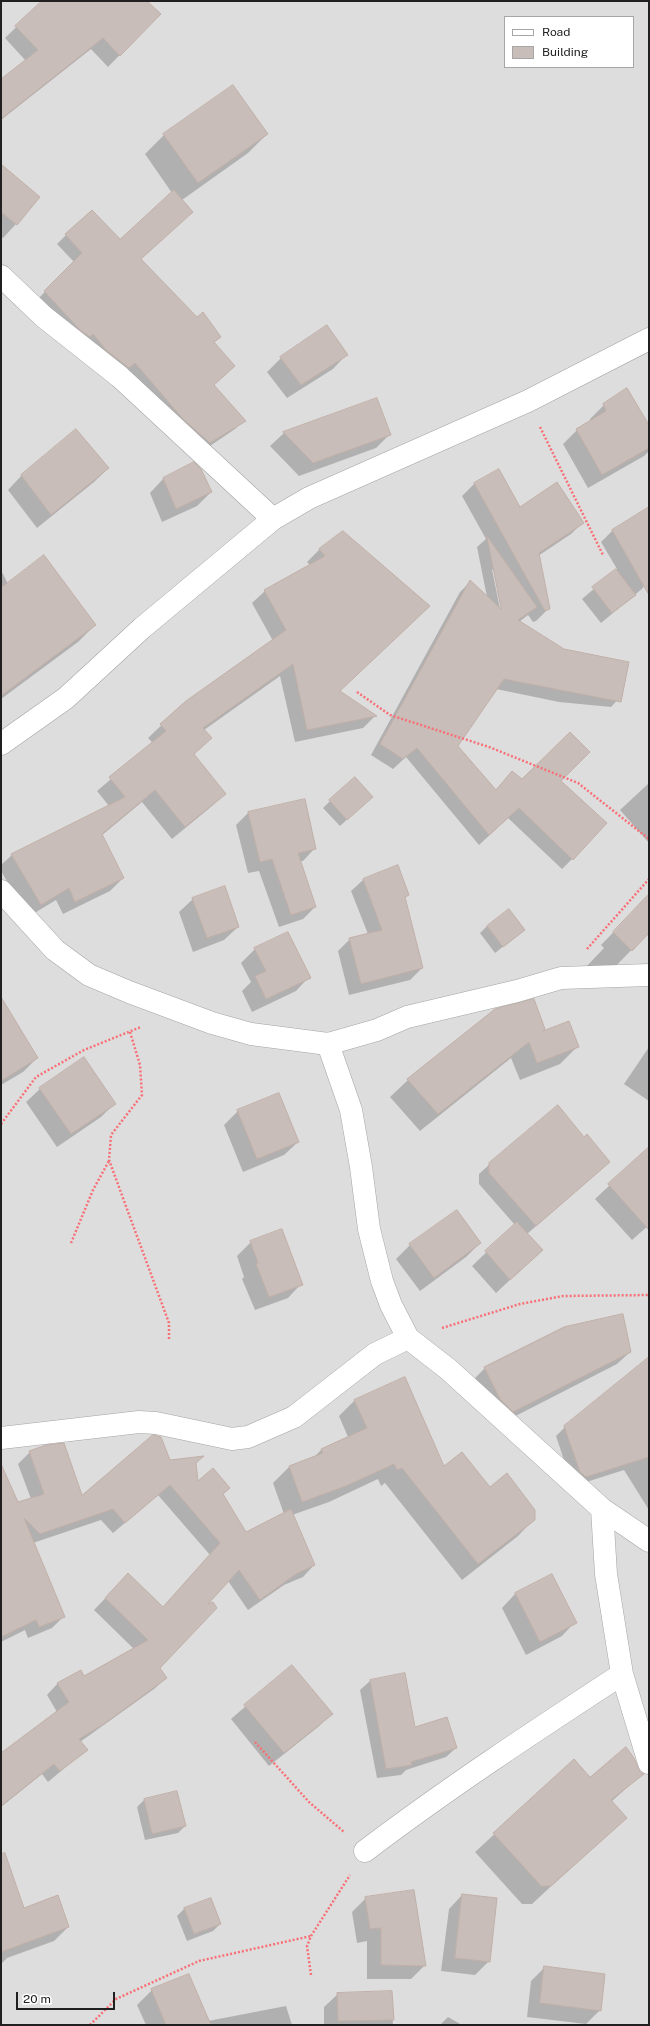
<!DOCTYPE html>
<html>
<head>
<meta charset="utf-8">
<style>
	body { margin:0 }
	#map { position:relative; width:650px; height:2026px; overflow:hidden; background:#f0ebe6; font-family:"Public Sans",sans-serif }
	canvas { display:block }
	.frame { position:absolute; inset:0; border:2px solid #202020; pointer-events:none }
	.legend { position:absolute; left:504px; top:16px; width:130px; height:52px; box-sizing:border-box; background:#fff; border:1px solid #a6a6a6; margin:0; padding:5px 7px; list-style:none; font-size:12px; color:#202020 }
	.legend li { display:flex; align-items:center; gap:8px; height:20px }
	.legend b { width:20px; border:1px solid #a6a6a6 }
	.scale { position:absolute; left:16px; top:1992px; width:99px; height:18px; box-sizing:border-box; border:2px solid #202020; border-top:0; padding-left:5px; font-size:12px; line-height:14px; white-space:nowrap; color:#202020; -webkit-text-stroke:3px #fff; paint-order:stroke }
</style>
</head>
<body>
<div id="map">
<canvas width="650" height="2026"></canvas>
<div class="frame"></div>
<ul class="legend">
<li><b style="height:5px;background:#fff"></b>Road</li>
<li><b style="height:11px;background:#c8bdb9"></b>Building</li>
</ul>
<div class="scale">20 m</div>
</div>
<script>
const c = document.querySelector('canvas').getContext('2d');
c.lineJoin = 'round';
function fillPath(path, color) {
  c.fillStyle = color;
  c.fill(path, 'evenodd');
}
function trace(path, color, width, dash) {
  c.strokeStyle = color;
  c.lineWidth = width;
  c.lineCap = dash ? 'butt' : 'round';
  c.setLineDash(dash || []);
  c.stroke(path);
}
fillPath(new Path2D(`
	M1,1H649V2025H1ZM505,17H633V67H505Z`), '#dedddd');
fillPath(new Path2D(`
	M43,1H146L160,14L108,67L91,49L1,120V81L26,61L5,38Z
	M267,134L248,153L182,200L140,259L196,318L220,337L213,343V386L244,420L235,429L201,452L36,301L74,262L57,244L66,235L120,241L172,193L145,154L164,135Z
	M1,182L16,224L3,238L1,237Z
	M346,355L333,369L287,398L267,372L281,358Z
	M604,405L649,427V451L644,456L588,488L563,444L577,430L591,422L590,419Z
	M76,431L108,468L94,482L37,528L8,490L21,476Z
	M284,433L390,434L376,448L299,476L270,446Z
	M498,471L519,509L583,522L571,534L538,556L548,609L536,621L533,622L528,615L519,622L621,696L611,707L559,702L496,689L457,746L495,791L512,772L522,781H560L572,859L562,869L508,818L479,845L406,757L393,769L371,755L460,592L470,582L487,597L477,547L486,539L462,496L474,484ZM492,569L495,572L503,613L501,614Z
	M163,479L211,492L197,506L162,522L150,493Z
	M649,509V559L643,588L601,623L582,599L617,569L601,542L612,531Z
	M343,532L339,691L375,716L363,728L295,742L280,676L204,730L211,738L193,755L225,793L212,806L172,839L142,802L101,836L123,878L110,891L63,914L56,900L28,917L1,871V865L12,855L109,806L97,791L153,743L148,738L187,701L273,641L252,603L265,591L310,565L307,562L320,549Z
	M1,570L8,584L1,612Z
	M95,625L78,642L1,699V642Z
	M649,783V843L620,810Z
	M304,800L315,848L303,861H300L315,907L303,919L279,927L259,871L248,873L236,825L248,813Z
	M330,801L365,803L340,826L323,808Z
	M397,867L408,895L404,899L422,968L410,980L349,995L338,951L350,939L368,934L351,891L363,880Z
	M649,896V932L606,976L586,967L604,948L601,945Z
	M193,899L238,927L224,940L193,952L179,912Z
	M487,926L524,930L495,953L480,933Z
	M255,949L309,977L296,991L252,1012L242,991L251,982L241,963Z
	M1,1015L37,1058L23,1072L1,1085Z
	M539,1033L578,1046L560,1064L520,1080L511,1058L420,1131L390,1097L408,1080Z
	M649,1047V1101L624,1084Z
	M40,1089L115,1103L101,1117L57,1147L26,1102Z
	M238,1111L298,1142L284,1155L243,1172L224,1125Z
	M640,1157L649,1167V1225L632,1240L595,1199Z
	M490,1164L598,1172L527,1234L542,1250L496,1293L472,1266L515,1225L479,1184V1174Z
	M457,1211L480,1243L466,1257L420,1291L396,1259L410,1245Z
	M251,1242L301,1284L288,1298L255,1310L242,1279L244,1277L237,1256Z
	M630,1352L617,1364L500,1424L472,1381L485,1368Z
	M649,1378V1510L624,1470L577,1485L571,1481L556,1436L565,1427Z
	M355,1400L444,1467L490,1488L534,1519L518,1536L462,1580L385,1483L381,1486L378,1479L329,1502L292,1515L314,1565L303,1577L284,1585L248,1610L228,1581L204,1607L158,1668L166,1678L154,1689L80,1742L86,1750L48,1782L42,1774L1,1807V1754L57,1712L47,1695L58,1683L84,1678L134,1649L94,1610L117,1586L163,1607L210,1555L158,1495L113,1533L101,1520L33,1543L63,1617L52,1628L28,1638L25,1630L1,1642V1509L31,1499L18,1464L30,1452L82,1497L169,1461L195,1464L197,1483L222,1494L246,1533L284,1514L273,1483L289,1467L314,1457L321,1450L348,1437L339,1416Z
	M551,1576L575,1622L562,1636L526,1655L502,1608L515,1594Z
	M292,1666L331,1714L318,1727L269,1766L231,1719Z
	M404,1674L414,1728L456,1748L446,1757L406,1770L401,1775L377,1778L360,1690L370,1681Z
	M574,1761L590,1778L639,1773L642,1774L611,1802L625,1818L532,1904H522L475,1852Z
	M144,1800L185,1826L178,1833L145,1840L137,1807Z
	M1,1857L24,1909L68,1927L54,1941L7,1958L1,1964Z
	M462,1895L489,1961L475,1975L441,1971L449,1909Z
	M366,1898L425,1965L411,1979H367V1941L357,1943L352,1912Z
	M210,1899L220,1924L213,1931L187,1941L177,1916L184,1909Z
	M545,1967L600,2010L586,2024L527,2017L531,1981Z
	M152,1990L208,2021L286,2006L292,2025H146L137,2005Z
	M391,1992L393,2025H324V2007L338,1994Z
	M448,2017L462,2025H440Z`), '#0003');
const building = new Path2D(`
	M42,1H147L161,14L120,56L103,38L1,119V79L38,50L15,26Z
	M233,85L268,134L198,183L163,134Z
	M1,164L40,197L17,225L1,212Z
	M174,190L193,212L141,259L197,317L203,312L221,337L214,342L235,366L214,385L246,421L210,443L183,419L135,363L129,368L106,350L93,334L90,337L80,330L44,291L82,253L65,234L92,210L120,239Z
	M327,325L348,355L301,385L280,357Z
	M627,388L649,425V448L602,475L576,429L606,411L603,404Z
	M377,398L391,435L313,463L283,432Z
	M76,429L109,468L51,515L21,475Z
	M194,462L201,469L212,492L176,509L163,478Z
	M499,469L520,507L557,482L584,523L539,553L550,609L545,611L474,483Z
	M649,507V595L612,530Z
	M343,531L430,606L340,691L377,716L307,730L293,664L203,728L212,738L194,754L226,794L185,827L155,790L102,834L124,878L75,902L69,888L41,905L11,854L125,797L109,777L166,731L160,724L186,701L286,630L264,590L325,556L319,549Z
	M487,536L537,607L518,620L564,649L629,662L621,702L504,679L458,746L496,790L512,771L522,779L570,732L590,752L561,781L607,823L573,860L519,808L489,835L417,748L403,759L380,744L470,580L501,609Z
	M44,555L96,625L1,696V588Z
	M616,569L636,595L612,613L592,587Z
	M355,777L373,797L347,820L329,800Z
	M305,799L316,849L298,853L316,907L291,915L272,859L260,862L248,812Z
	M398,865L409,895L405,897L423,968L361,984L349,938L382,930L363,879Z
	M225,886L239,927L207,938L192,898Z
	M649,894V933L632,951L613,932Z
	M509,909L525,930L503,947L487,926Z
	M288,932L311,978L266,999L255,976L266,971L254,948Z
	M1,997L38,1058L1,1081Z
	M534,999L545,1029L543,1031L569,1021L579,1047L537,1063L529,1042L438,1114L407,1079L495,1009Z
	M84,1057L116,1104L71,1134L39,1088Z
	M279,1093L299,1142L257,1159L237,1110Z
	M558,1105L584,1137L587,1134L610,1162L536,1226L489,1173V1163Z
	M649,1147V1230L608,1184Z
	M457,1210L481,1243L434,1278L409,1244Z
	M517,1222L543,1250L510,1280L485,1251Z
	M282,1229L303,1285L269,1297L256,1264L258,1263L250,1241Z
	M623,1314L631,1352L513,1412L500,1399L484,1367L564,1327Z
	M649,1357V1457L586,1477L580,1472L564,1426Z
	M405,1377L444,1466L462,1452L490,1487L507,1473L535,1510V1520L478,1564L402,1468L397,1470L394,1464L346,1486L302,1502L289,1466L323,1453L321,1449L367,1428L354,1400Z
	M153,1435L161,1437L170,1460L204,1456L196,1463L198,1481L213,1468L230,1488L223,1494L246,1532L291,1509L315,1565L296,1574L260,1600L239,1570L208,1604L213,1602L217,1608L160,1668L167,1678L104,1724L79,1739L88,1750L60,1771L54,1764L1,1806V1753L69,1702L57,1683L81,1670L84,1676L148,1640L105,1598L128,1573L163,1607L220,1543L170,1485L125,1523L113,1509L40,1534L24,1518L65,1617L39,1627L36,1620L1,1637V1464L18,1502L44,1494L29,1451L46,1445L64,1443L82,1495Z
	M552,1574L577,1623L540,1642L515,1593Z
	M292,1665L333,1714L284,1753L244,1705Z
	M405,1673L415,1727L447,1717L457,1748L411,1762L412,1765L386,1769L370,1680Z
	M626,1747L634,1758L640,1772L644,1774L611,1800L627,1818L551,1886H541L493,1833L574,1759L590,1777Z
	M177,1791L186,1826L152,1834L144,1799Z
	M5,1853L24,1908L58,1895L69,1927L1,1952V1854Z
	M414,1890L426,1966L381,1965V1928L370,1929L365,1897Z
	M462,1894L497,1898L490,1962L455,1958Z
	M211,1898L221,1924L194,1934L184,1908Z
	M544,1966L605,1974L601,2011L540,2003Z
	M189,1974L211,2025H166L151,1989Z
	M392,1991L394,2020L338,2021L337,1993Z`);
fillPath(building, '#c8bdb9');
trace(building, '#c2b0a8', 1);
const minor = new Path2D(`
	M1,276L44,317L120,377L273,519
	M1,744L66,698L142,628L273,519L309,498L528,401L649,339
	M1,891L55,950L89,975L129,992L212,1023L251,1034L328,1044L377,1030L407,1017L517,991L561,978L649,975
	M328,1044L351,1110L361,1167L369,1229L382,1281L391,1305L408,1338L448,1369L602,1509L649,1541
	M1,1438L139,1422L156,1423L232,1439L248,1437L294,1417L375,1354L408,1338
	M602,1509L606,1574L622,1674L649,1763
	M365,1851C448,1788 535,1731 622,1674`);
trace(minor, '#a4a4a4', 23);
trace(new Path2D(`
	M540,427L603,555
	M357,692L390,715L489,747L578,783L649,839
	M587,949L649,879
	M130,1032L140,1065L142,1095L111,1135L109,1160L169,1323V1340
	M1,1124L36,1077L84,1050L141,1027
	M71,1243L93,1190L109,1161
	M442,1328L520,1304L563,1296L649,1295
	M255,1742L309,1802L344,1832
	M311,1975L307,1946L311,1936L350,1875
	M90,2025L116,1999L199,1961L311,1936`), '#f86f76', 2.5, [2, 2]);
trace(minor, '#fff', 22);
</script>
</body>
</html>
